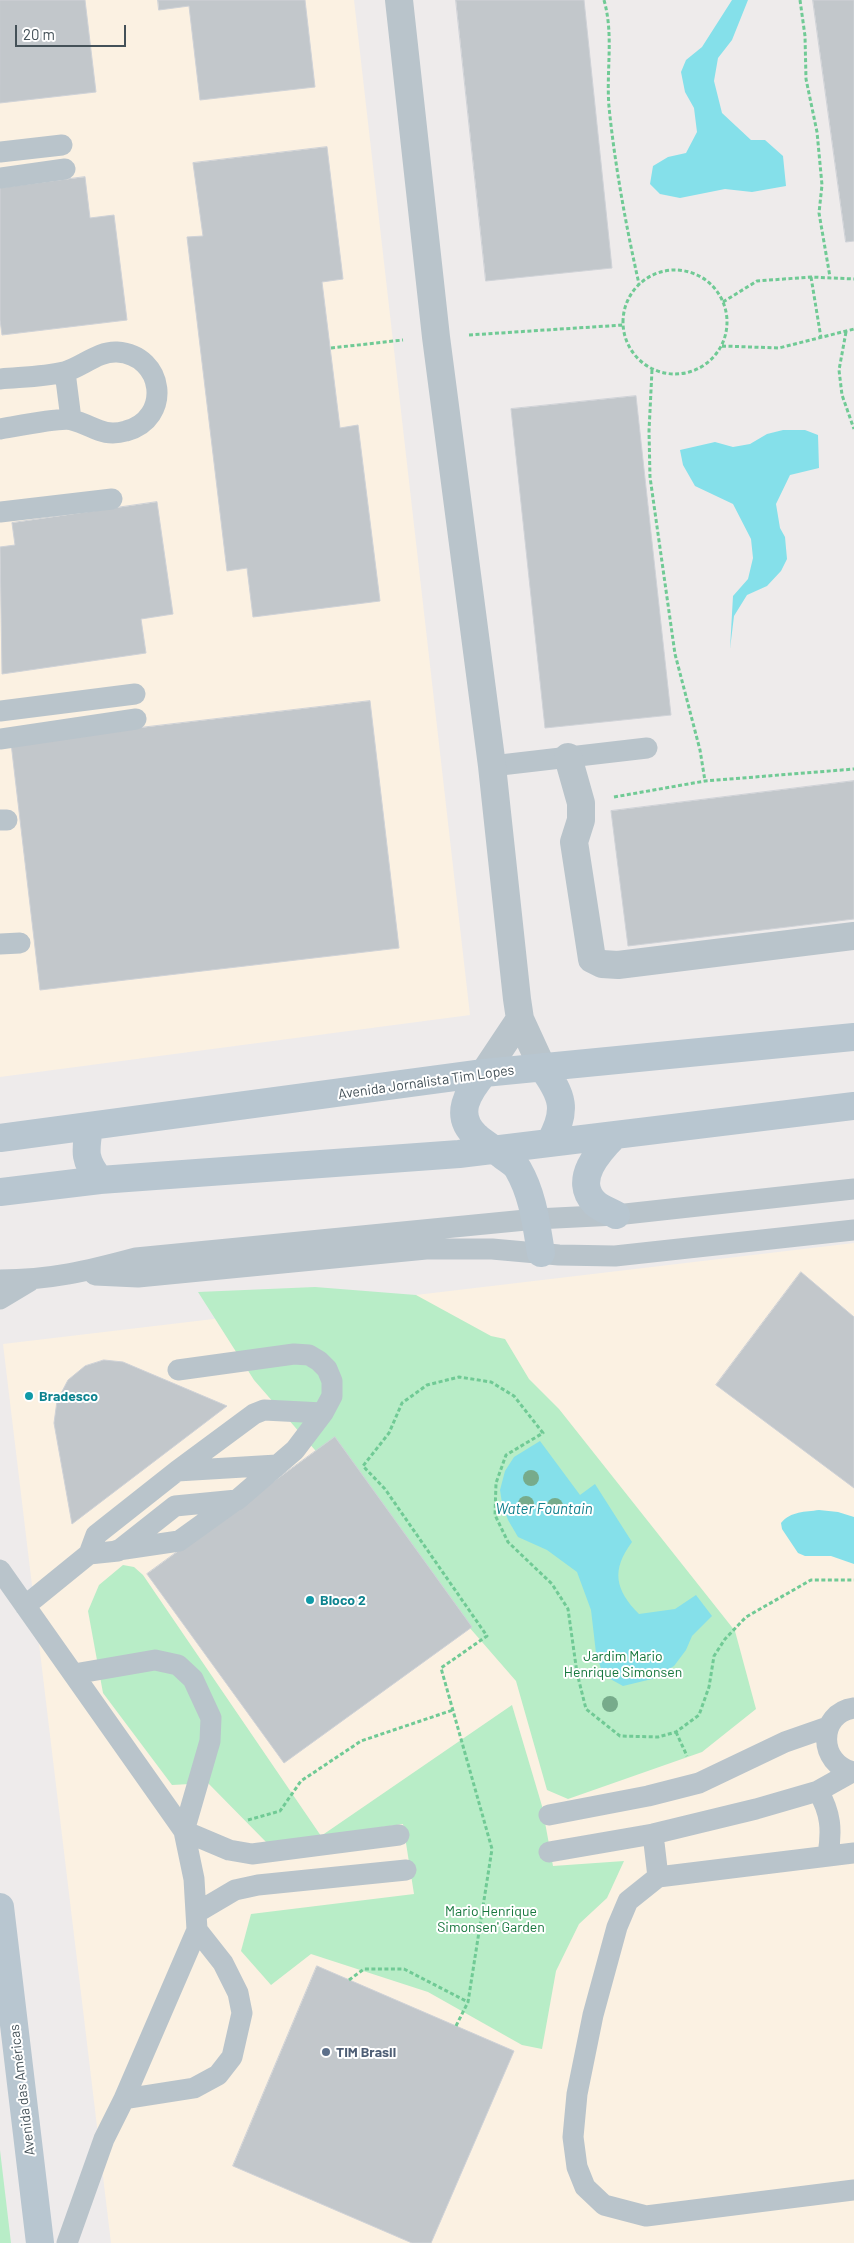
<!DOCTYPE html>
<html>
<head>
<meta charset="utf-8">
<style>
	body { margin:0 }
	#map { position:relative; width:854px; height:2243px; overflow:hidden; background:#eeebeb; font-family:Barlow,sans-serif }
	canvas { display:block }
	.scale { position:absolute; left:15px; top:25px; width:111px; height:22px; box-sizing:border-box; border:2px solid #445158; border-top:0; padding-left:6px; font-size:15px; line-height:18px; white-space:nowrap; color:#445158; -webkit-text-stroke:4px #fff; paint-order:stroke }
</style>
</head>
<body>
<div id="map">
<canvas width="854" height="2243"></canvas>
<div class="scale">20 m</div>
</div>
<script>
const c = document.querySelector('canvas').getContext('2d');
c.lineJoin = 'round';
function fillPath(path, color) {
  c.fillStyle = color;
  c.fill(path, 'evenodd');
}
function trace(path, color, width, dash) {
  c.strokeStyle = color;
  c.lineWidth = width;
  c.lineCap = dash ? 'butt' : 'round';
  c.setLineDash(dash || []);
  c.stroke(path);
}
function write(font, color, halo, rows, align = 'center') {
  c.font = font + ' Barlow,sans-serif';
  c.lineWidth = 4;
  c.setLineDash([]);
  c.textBaseline = 'middle';
  c.strokeStyle = halo;
  c.fillStyle = color;
  for (const [text, x, y, turn = 0] of rows) {
    c.save();
    c.translate(x, y);
    c.rotate((+turn || 0) * Math.PI / 180);
    c.textAlign = isNaN(turn) ? turn : align;
    if (halo) c.strokeText(text, 0, 0);
    c.fillText(text, 0, 0);
    c.restore();
  }
}
fillPath(new Path2D(`
	M0,0H354L470,1015L0,1077Z
	M854,1243V2243H111L3,1344Z`), '#fbf1e2');
fillPath(new Path2D(`
	M315,1287L416,1295L491,1336L505,1339L529,1379L559,1409L735,1631L756,1709L702,1752L568,1799L547,1790L516,1681L254,1380L198,1292Z
	M123,1565L134,1567L143,1575L321,1836L512,1705L542,1806L553,1866L624,1861L607,1898L579,1924L556,1971L542,2049L522,2045L428,1992L311,1954L271,1985L241,1951L251,1914L414,1894L403,1824L268,1844L208,1783L172,1785L103,1693L88,1611L99,1585Z
	M0,2150L11,2243H0Z`), '#b8edc7');
fillPath(new Path2D(`
	M732,0H748L732,40L718,58L714,81L722,113L751,140H765L783,156L786,186L752,192L725,189L680,198L660,194L650,184L653,166L668,157L686,153L697,132L694,108L685,92L681,72L686,60L702,47Z
	M783,430H805L818,435L819,468L790,475L776,504L780,528L785,537L787,559L781,571L767,586L747,595L734,616L730,649L733,596L748,579L753,558L751,539L733,504L695,486L683,465L680,450L715,442L733,447L750,444L767,434Z
	M540,1441L580,1495L595,1484L632,1542C611,1570 615,1590 639,1614L675,1609L696,1595L712,1616L692,1636L686,1650L674,1666L652,1679L623,1686L603,1675L596,1653L591,1610L577,1572L547,1550L518,1537L508,1520L502,1503L500,1490L505,1471L514,1457Z
	M819,1510L838,1512L854,1517V1564L831,1556H805L798,1553L782,1529L781,1523C791,1511 805,1512 819,1510Z`), '#85e0ea');
const building = new Path2D(`
	M0,0H85L96,92L0,103Z
	M158,0H305L315,87L200,100L189,6L159,10Z
	M456,0H584L612,268L486,281Z
	M813,0H854V241L846,242Z
	M327,147L343,279L322,282L340,428L358,425L380,601L253,617L247,568L227,571L187,237L203,236L193,163Z
	M85,177L90,218L114,215L127,320L2,335L0,320V188Z
	M636,396L671,715L545,728L511,409Z
	M157,502L173,614L141,619L146,653L2,674L0,547L15,545L12,523Z
	M370,701L399,948L40,990L11,743Z
	M854,781V919L628,946L611,811Z
	M801,1272L854,1317V1488L716,1385Z
	M104,1360L123,1362L227,1406L72,1524L54,1423L57,1401L68,1380L85,1366Z
	M335,1437L472,1627L284,1763L147,1574Z
	M317,1966L514,2051L431,2243H412L233,2166Z`);
fillPath(building, '#c2c7cb');
trace(building, '#cfd2d7', 1);
trace(new Path2D(`
	M604,0C614,35 606,71 609,107C615,166 626,226 639,284
	M800,0L805,36L806,79L817,132L822,185L819,213L830,277
	M623 322a52 52 0 1 1 104 0a52 52 0 1 1-104 0Z
	M811,277L821,338
	M723,302L757,281L811,277L854,279
	M846,332L839,370L842,395L854,429
	M469,335L623,325
	M722,346L779,348L854,329
	M331,348L403,340
	M652,370L649,431L650,477L675,654L700,750L705,781
	M614,797L705,781L854,769
	M676,1732L687,1756
	M248,1820L280,1811L301,1781L361,1741L453,1710
	M349,1980L364,1969H404L468,2002
	M456,2026L468,2002L492,1849L441,1668L487,1636L385,1489L363,1466L389,1433L402,1403L427,1385L459,1377L491,1382L514,1396L543,1433L506,1455L496,1483L495,1515L508,1542L552,1584L568,1609L577,1673L586,1709L620,1736L658,1737L676,1732L699,1715L709,1687L714,1656L725,1639L746,1617L811,1580H854`), '#70ca95', 3, [4, 2.5]);
trace(new Path2D(`
	M0,152L62,145
	M0,178L65,169
	M65,372L71,419
	M0,379C21,377 44,377 64,372C82,367 98,351 117,352C165,355 172,419 126,431C102,438 93,425 72,420C62,417 13,427 0,429
	M0,512L112,499
	M0,711L135,694
	M0,739L136,719
	M492,766L647,748
	M0,820H7
	M0,944L20,943
	M95,1275L138,1277L426,1249H492L559,1255L615,1256L854,1230
	M0,1280C50,1280 88,1271 136,1258L536,1219L616,1215L854,1189
	M0,1299L30,1281
	M177,1471L277,1465
	M118,1550L179,1541L236,1500
	M89,1554L118,1551L175,1506L237,1500L295,1450L323,1413L332,1396V1381L327,1369L319,1361L309,1355L294,1354L178,1370
	M0,1570L184,1831L194,1879L197,1930L124,2099L104,2139L67,2243
	M25,1606L89,1554L96,1535L177,1471L254,1414L264,1410L323,1413
	M74,1674L155,1660L178,1665L193,1679L211,1718L210,1741L184,1831
	M854,1708C817,1713 818,1765 854,1772
	M818,1791C831,1813 832,1830 828,1855
	M549,1815L648,1796L699,1783L785,1742L828,1727
	M184,1831L229,1850L252,1854L399,1835
	M653,1834L658,1877
	M549,1852L653,1834L756,1809L818,1791L852,1772
	M854,1853L658,1877L628,1901L617,1927L593,2015L577,2094L573,2137L577,2167L585,2187L604,2205L646,2216L854,2190
	M196,1913L235,1890L258,1885L406,1870
	M124,2099L194,2088L218,2075L232,2057L242,2013L238,1993L223,1963L197,1930`), '#b9c4cb', 21);
trace(new Path2D(`
	M399,0L436,337L492,766L517,999L520,1019L542,1067
	M568,757L581,803V820L574,842L592,959L602,964L618,965L854,936
	M484,1073L520,1019`), '#b9c4cb', 28);
trace(new Path2D(`
	M542,1067C563,1096 568,1110 550,1142
	M484,1073C468,1092 453,1115 476,1136C484,1144 495,1149 503,1156C508,1160 515,1164 518,1169C533,1195 536,1223 541,1253
	M89,1128C85,1152 84,1161 100,1180
	M615,1135C599,1151 572,1180 595,1203C600,1208 609,1211 616,1215
	M0,1138L484,1073L854,1037
	M0,1192L100,1180L459,1154L854,1106
	M0,1907L40,2243`), '#b8c6d0', 28);
c.fillStyle = '#77ab8b';
for (const [x, y] of [
	[531,1478],
	[526,1504],
	[555,1506],
	[610,1704]
]) {
  c.beginPath();
  c.arc(x, y, 8, 0, 2 * Math.PI);
  c.fill();
}
for (const [x, y, r, color] of [
	[29,1396,5,"#0f9aa8"],
	[310,1600,5,"#0f9aa8"],
	[326,2052,5,"#5c6f8a"]
]) {
  const dot = new Path2D();
  dot.arc(x, y, r, 0, 2 * Math.PI);
  c.fillStyle = color;
  c.fill(dot);
  trace(dot, '#fff', 2);
}
write('14px', '#445158', '#fff', [
	["Avenida Jornalista Tim Lopes",426,1082,-8],
	["Avenida das Américas",22,2090,-97]
]);
write('bold 14px', '#0d838f', '#fff', [
	["Bradesco",39,1396],
	["Bloco 2",320,1600]
], 'left');
write('14px', '#16773d', '#fff', [
	["Jardim Mario",623,1656],
	["Henrique Simonsen",623,1672],
	["Mario Henrique",491,1911],
	["Simonsen' Garden",491,1927]
]);
write('bold 14px', '#4e5e75', '#fff', [
	["TIM Brasil",336,2052]
], 'left');
write('italic 15px', '#0e7f8c', '#fff', [
	["Water Fountain",544,1509]
]);
</script>
</body>
</html>
